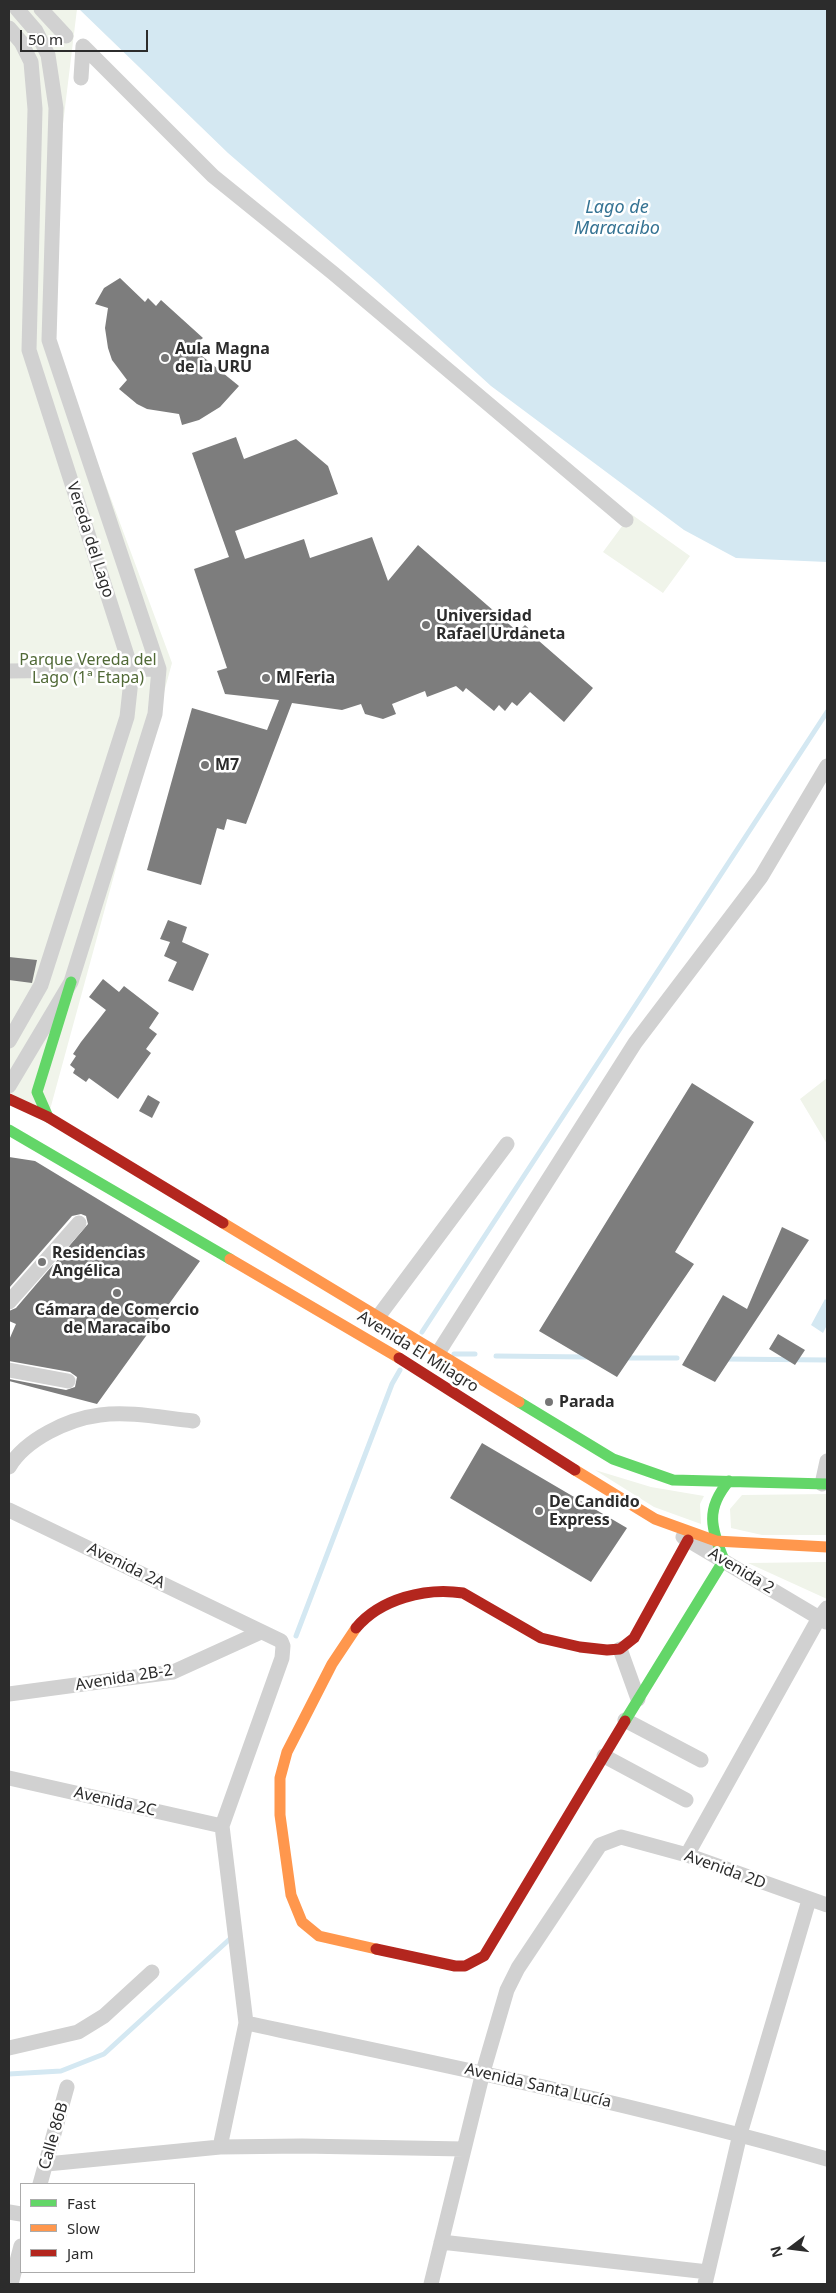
<!DOCTYPE html>
<html>
<head>
<meta charset="utf-8">
<style>
	body { margin:0 }
	#map { position:relative; width:836px; height:2293px; overflow:hidden; background:#fff; font-family:"Noto Sans",sans-serif }
	canvas { display:block }
	.frame { position:absolute; inset:0; border:10px solid #2c2c2c; pointer-events:none }
	.legend { position:absolute; left:20px; top:2183px; width:175px; height:90px; box-sizing:border-box; background:#fff; border:1px solid #ababab; margin:0; padding:6px 9px; list-style:none; font-size:15px; color:#2c2c2c }
	.legend li { display:flex; align-items:center; gap:10px; height:25px }
	.legend b { width:25px; border:1px solid #ababab }
	.north { position:absolute; left:766px; top:2223px; width:50px; height:50px; -webkit-text-stroke:4px #fff; paint-order:stroke; rotate:255deg; font-size:14px; font-weight:700; line-height:20px; text-align:center; color:#2c2c2c }
	.north::after { content:''; display:block; margin:auto; width:18px; height:22px; background:#2c2c2c; clip-path:polygon(50% 0,100% 100%,50% 72%,0 100%) }
	.scale { position:absolute; left:20px; top:30px; width:128px; height:22px; box-sizing:border-box; border:2px solid #2c2c2c; border-top:0; padding-left:6px; font-size:15px; line-height:18px; white-space:nowrap; color:#2c2c2c; -webkit-text-stroke:4px #fff; paint-order:stroke }
</style>
</head>
<body>
<div id="map">
<canvas width="836" height="2293"></canvas>
<div class="frame"></div>
<ul class="legend">
<li><b style="height:6px;background:#63d668"></b>Fast</li>
<li><b style="height:6px;background:#ff974d"></b>Slow</li>
<li><b style="height:6px;background:#b3261e"></b>Jam</li>
</ul>
<div class="north">N</div>
<div class="scale">50 m</div>
</div>
<script>
const c = document.querySelector('canvas').getContext('2d');
c.lineJoin = 'round';
function fillPath(path, color) {
  c.fillStyle = color;
  c.fill(path, 'evenodd');
}
function trace(path, color, width, dash) {
  c.strokeStyle = color;
  c.lineWidth = width;
  c.lineCap = dash ? 'butt' : 'round';
  c.setLineDash(dash || []);
  c.stroke(path);
}
function write(font, color, halo, rows, align = 'center') {
  c.font = font + ' "Noto Sans",sans-serif';
  c.lineWidth = 5;
  c.setLineDash([]);
  c.textBaseline = 'middle';
  c.strokeStyle = halo;
  c.fillStyle = color;
  for (const [text, x, y, turn = 0] of rows) {
    c.save();
    c.translate(x, y);
    c.rotate((+turn || 0) * Math.PI / 180);
    c.textAlign = isNaN(turn) ? turn : align;
    if (halo) c.strokeText(text, 0, 0);
    c.fillText(text, 0, 0);
    c.restore();
  }
}
fillPath(new Path2D(`
	M9,9H77L62,132L55,348L172,663L48,1117L9,1096Z
	M631,514L690,556L663,593L603,552Z
	M827,1078V1144L800,1099Z
	M595,1470L651,1487L704,1496L700,1504L701,1524L654,1507Z
	M827,1494V1535H762L731,1528L730,1509L742,1495Z
	M827,1562V1599L748,1563Z`), '#f0f4ea');
fillPath(new Path2D(`
	M79,9H827V562L736,558L684,530L491,386L377,282L228,153Z
	M825,1299L827,1301V1325L823,1333L811,1325Z`), '#d4e8f2');
trace(new Path2D(`
	M422,1332L827,712
	M454,1354H475
	M496,1356L588,1357
	M624,1358H677
	M724,1359L827,1360
	M296,1636L392,1384L400,1370
	M9,2074L61,2071L104,2054L232,1937`), '#d4e8f2', 5);
fillPath(new Path2D(`
	M120,278L145,302L148,298L156,306L161,300L203,338L198,342L207,350L202,356L239,386L220,407L199,420L182,425L179,414L147,409L137,404L119,389L127,380L112,360L108,348L105,328L108,308L95,304L104,288Z
	M236,437L244,459L296,439L328,466L338,494L235,531L245,559L304,539L310,558L372,537L388,581L418,545L518,632L525,625L540,639L539,641L593,688L564,722L530,692L517,706L512,702L505,711L499,705L494,711L466,688L463,692L456,686L427,697L425,691L392,704L396,714L383,719L365,714L361,704L342,710L292,703L246,824L227,819L224,830L217,828L201,885L147,870L192,708L267,730L279,700L225,694L217,671L227,668L194,569L229,557L192,453Z
	M168,920L187,927L182,942L209,954L193,991L168,981L177,962L164,956L170,942L160,939Z
	M9,957L37,960L32,983L9,980Z
	M103,979L119,992L124,986L159,1013L149,1028L157,1034L146,1049L151,1053L118,1099L89,1078L86,1082L73,1073L75,1069L70,1065L76,1056L73,1054L81,1042L106,1010L89,997Z
	M692,1083L754,1122L675,1252L694,1264L617,1377L539,1331Z
	M148,1095L160,1102L152,1118L139,1111Z
	M9,1157L35,1161L200,1261L97,1404L9,1381V1379L66,1390L75,1387L77,1377L70,1372L9,1361V1340L16,1324L9,1321V1311L16,1308L88,1224L86,1216L81,1214L72,1216L9,1288Z
	M782,1227L809,1240L715,1382L682,1365L723,1295L747,1309Z
	M778,1334L805,1350L795,1365L769,1349Z
	M482,1443L627,1528L591,1582L450,1498Z`), '#7d7d7d');
trace(new Path2D(`
	M41,9L66,36
	M9,28L21,42L31,62L35,109L29,350L132,671L127,717L41,985L9,1041
	M81,78L83,46L213,176L333,273L626,520
	M9,671L159,669
	M9,1086L71,982L155,714L159,669L49,340L56,108L48,55L36,31L17,9
	M9,1302L79,1223
	M378,1317L507,1144
	M438,1353L635,1043L761,877L827,766
	M9,1370L68,1381
	M9,1467C26,1439 68,1419 100,1415C130,1411 163,1418 193,1421
	M822,1484L827,1461
	M9,1510L281,1641L283,1646L282,1658L222,1826L246,2023L220,2147
	M683,1537L826,1622
	M620,1649L638,1699
	M9,1694L173,1672L261,1632
	M625,1720L701,1760
	M604,1756L686,1800
	M9,1778L222,1826
	M687,1855L819,1618L827,1608
	M246,2023C441,2064 636,2104 827,2159
	M9,2048L78,2032L104,2016L152,1972
	M47,2164L220,2147L302,2146L464,2149
	M40,2184L67,2087
	M9,2212L21,2214
	M441,2242L708,2272
	M11,2284L21,2246
	M431,2284L483,2072L507,1990L518,1968L600,1845L621,1837L687,1855L827,1905
	M705,2284L740,2134L809,1900`), '#d1d1d1', 15);
trace(new Path2D(`
	M48,1117L37,1092L71,982
	M9,1130L230,1259
	M519,1402L613,1459L673,1480L827,1484
	M625,1721L724,1560C711,1528 705,1509 729,1481`), '#63d668', 11);
trace(new Path2D(`
	M223,1223L519,1402
	M230,1259L399,1358
	M575,1470L655,1519L716,1541L827,1547
	M356,1628L332,1664L287,1752L280,1778V1815L291,1895L302,1922L319,1936L376,1949`), '#ff974d', 11);
trace(new Path2D(`
	M9,1099L48,1117L223,1223
	M399,1358L575,1470
	M356,1628C380,1599 426,1587 463,1593L541,1638L580,1647L607,1650L620,1649L634,1638L688,1540
	M376,1949L455,1966H465L484,1956L625,1721`), '#b3261e', 11);
for (const [x, y, r, color] of [
	[165,358,5,"#767676"],
	[426,625,5,"#767676"],
	[266,678,5,"#767676"],
	[205,765,5,"#767676"],
	[42,1262,5,"#767676"],
	[117,1293,5,"#767676"],
	[549,1402,5,"#767676"],
	[539,1511,5,"#767676"]
]) {
  const dot = new Path2D();
  dot.arc(x, y, r, 0, 2 * Math.PI);
  c.fillStyle = color;
  c.fill(dot);
  trace(dot, '#fff', 2);
}
write('bold 16px', '#2c2c2c', '#fff', [
	["Aula Magna",175,349],
	["de la URU",175,367],
	["Universidad",436,616],
	["Rafael Urdaneta",436,634],
	["M Feria",276,678],
	["M7",215,765],
	["Residencias",52,1253],
	["Angélica",52,1271],
	["Cámara de Comercio",117,1310,"center"],
	["de Maracaibo",117,1328,"center"],
	["Parada",559,1402],
	["De Candido",549,1502],
	["Express",549,1520]
], 'left');
write('16px', '#2c2c2c', '#fff', [
	["Vereda del Lago",90,540,72],
	["Avenida El Milagro",418,1352,32],
	["Avenida 2A",126,1566,26],
	["Avenida 2",741,1571,31],
	["Avenida 2B-2",124,1678,-9],
	["Avenida 2C",115,1802,13],
	["Avenida 2D",725,1870,20],
	["Avenida Santa Lucía",538,2086,13],
	["Calle 86B",54,2136,-74]
]);
write('16px', '#516a37', '#fff', [
	["Parque Vereda del",88,660],
	["Lago (1ª Etapa)",88,678]
]);
write('italic 18px', '#357393', '#fff', [
	["Lago de",617,208],
	["Maracaibo",617,229]
]);
</script>
</body>
</html>
